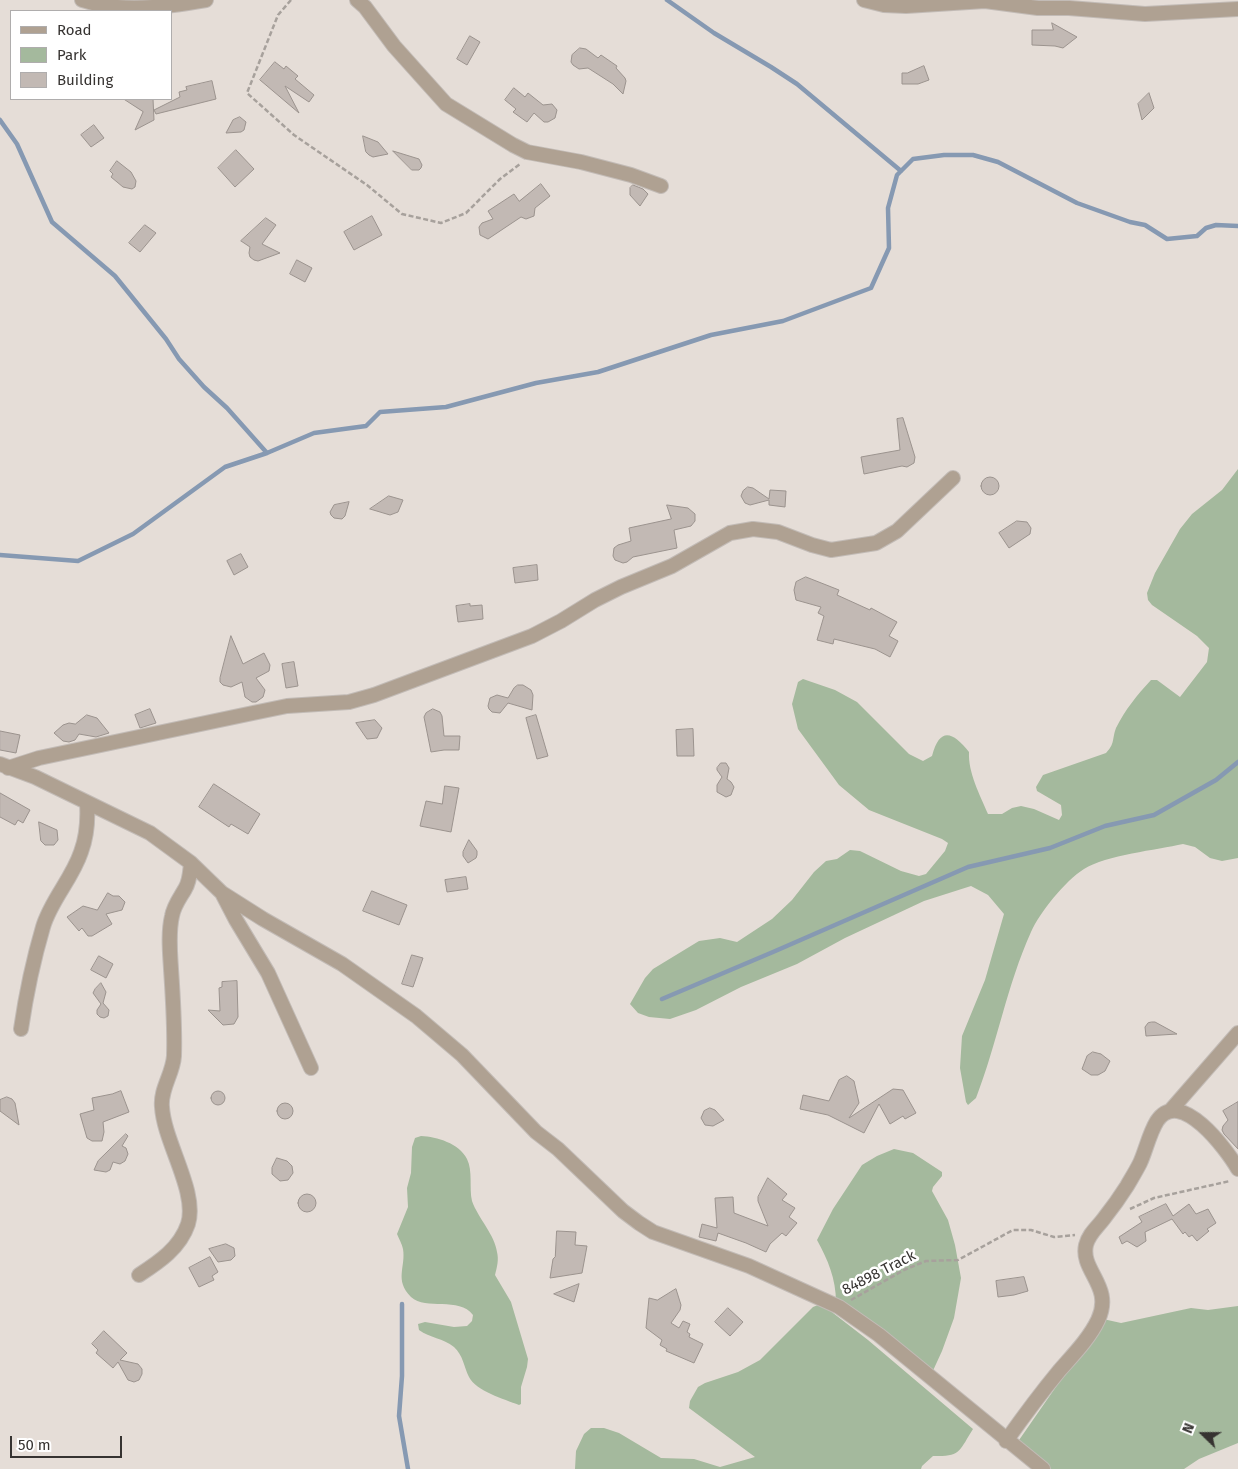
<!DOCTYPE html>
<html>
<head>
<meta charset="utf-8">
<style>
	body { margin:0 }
	#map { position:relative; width:1238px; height:1469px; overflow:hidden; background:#e5ddd7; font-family:"Fira Sans",sans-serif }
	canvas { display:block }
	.legend { position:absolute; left:10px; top:10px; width:162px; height:90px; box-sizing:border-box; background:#fff; border:1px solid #afadad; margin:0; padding:6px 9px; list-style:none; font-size:15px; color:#363331 }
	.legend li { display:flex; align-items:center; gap:10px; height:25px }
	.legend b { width:25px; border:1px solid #afadad }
	.north { position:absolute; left:1178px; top:1409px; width:50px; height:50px; -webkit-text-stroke:4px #fff; paint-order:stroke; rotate:292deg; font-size:14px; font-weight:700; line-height:20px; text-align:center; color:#363331 }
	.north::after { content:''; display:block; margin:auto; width:18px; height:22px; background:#363331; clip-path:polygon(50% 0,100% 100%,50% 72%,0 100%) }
	.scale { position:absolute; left:10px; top:1436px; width:112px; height:22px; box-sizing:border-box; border:2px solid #363331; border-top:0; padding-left:6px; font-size:15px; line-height:18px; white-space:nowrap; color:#363331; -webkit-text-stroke:4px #fff; paint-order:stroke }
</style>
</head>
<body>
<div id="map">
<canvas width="1238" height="1469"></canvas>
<ul class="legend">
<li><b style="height:6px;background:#afa192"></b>Road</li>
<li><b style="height:14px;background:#a4b99d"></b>Park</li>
<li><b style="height:14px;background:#c2b9b4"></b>Building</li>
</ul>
<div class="north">N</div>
<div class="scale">50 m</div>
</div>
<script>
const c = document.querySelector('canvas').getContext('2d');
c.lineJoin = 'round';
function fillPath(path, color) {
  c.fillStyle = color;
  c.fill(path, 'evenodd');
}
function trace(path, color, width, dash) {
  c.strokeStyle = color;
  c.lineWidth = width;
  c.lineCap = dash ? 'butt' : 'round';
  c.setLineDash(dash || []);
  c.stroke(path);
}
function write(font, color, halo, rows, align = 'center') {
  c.font = font + ' "Fira Sans",sans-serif';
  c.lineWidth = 5;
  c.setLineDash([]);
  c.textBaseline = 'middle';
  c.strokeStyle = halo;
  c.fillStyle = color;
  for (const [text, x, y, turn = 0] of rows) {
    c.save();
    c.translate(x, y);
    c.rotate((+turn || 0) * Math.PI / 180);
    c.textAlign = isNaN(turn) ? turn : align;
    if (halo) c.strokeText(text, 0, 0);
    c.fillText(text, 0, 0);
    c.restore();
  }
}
fillPath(new Path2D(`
	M1238,469V858L1222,861L1210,858L1195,847L1183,844C1157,850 1106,855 1084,869C1065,881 1040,912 1031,932C1007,985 997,1044 976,1098L968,1105L966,1102L960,1068L962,1036L985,980L1004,914L988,895L971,886L924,901L845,938L797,964L741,987L696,1010L670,1019L649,1017L638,1013L630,1004L645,978L653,969L699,941L720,938L737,942L772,919L792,900L814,872L826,861L837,859L850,850L860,851L901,871L919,876L926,874L945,851L948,843L942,839L869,810L839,785L798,729L792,704L798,682L803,679L835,690L857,702L909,754L923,761L932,756C940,726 953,732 969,752C968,773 980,795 988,814H1002L1012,808L1021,806L1034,809L1059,820L1062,815L1061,805L1037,791L1036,787L1043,775L1106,753C1115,744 1112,739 1116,728C1125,710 1137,695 1151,680H1157L1180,697L1207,662L1209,648L1197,636L1152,605L1148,600L1147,593L1155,573L1180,529L1192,514L1222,490Z
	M421,1136C437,1137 459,1143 467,1159C473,1171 469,1188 472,1201C478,1218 495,1235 497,1252C499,1260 497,1267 495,1275L511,1302L528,1359L527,1367L521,1387V1404L519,1405C504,1399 476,1391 469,1377C464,1367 463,1355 454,1347C443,1338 430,1338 419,1330L418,1324L425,1322L454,1327L467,1326L472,1321L473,1315C459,1296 426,1311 411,1297C394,1280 406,1267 403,1249C402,1244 399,1239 397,1234L408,1207L407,1188L411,1173L412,1147L415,1138Z
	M894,1149L913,1153L942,1172V1176L933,1187L932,1191L948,1220L955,1245L961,1278L954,1318L942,1351L931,1375L836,1302C836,1279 828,1260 817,1240L833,1209L862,1165L877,1156Z
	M818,1305L824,1306L868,1340L973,1429C959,1451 961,1457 933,1456L922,1466L921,1469H575L576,1451L584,1434L591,1428H604L619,1433L661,1458L694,1459L720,1467L755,1457L689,1408L690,1401L698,1387L705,1383L738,1372L760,1360L813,1307Z
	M1238,1306V1443L1199,1459L1184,1469H1047L1017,1443L1103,1319L1121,1323L1191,1308L1208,1310Z`), '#a4b99d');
trace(new Path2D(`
	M667,0L714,33L771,67L797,84L901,171
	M0,120L17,144L52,222L115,276L166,339L179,359L204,387L227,408L267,453
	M0,555L78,561L133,534L225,467L267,453L314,433L366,426L380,412L446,407L536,383L598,372L711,335L783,321L871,288L889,248L888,208L897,175L913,159L944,155H973L998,162L1077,203L1130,222L1145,225L1167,239L1197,236L1206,228L1216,225L1238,226
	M662,999L773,952L968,867L1050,848L1105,826L1154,815L1216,780L1238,762
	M402,1304V1376L399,1416L408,1469`), '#8699b2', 4.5);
const building = new Path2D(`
	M1052,23L1077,37L1063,48L1055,46L1032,45V30H1053Z
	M470,36L480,42L467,65L457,59Z
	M580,48L586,49L598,58L601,55L617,66L616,68L625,78L626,81L623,94L613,84L588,68L579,69L573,65L571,62L572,55Z
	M275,62L284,69L286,66L298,76L295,79L314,95L309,102L285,86L299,113L260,80Z
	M924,66L929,80L918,84H902V73H907Z
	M212,81L216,99L156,114L154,110L180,97L179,92L187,90L186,87Z
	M514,88L525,97L528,93L543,105L552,104L557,110L555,118L548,122H544L534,113L527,122L513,112L516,109L505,100Z
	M1149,93L1154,108L1142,120L1138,104Z
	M124,99H153L154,120L135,130L143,112Z
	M240,117L246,122L244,130L241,132L226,133L233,120Z
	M94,125L104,138L91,147L81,135Z
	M363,136L378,142L388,154L373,157L369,155L366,152Z
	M236,150L254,169L235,187L218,168Z
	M393,151L419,159L422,165L421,168L419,170H412Z
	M117,161L131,172L136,181L135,187L132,189L123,187L111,177L113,174L110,171Z
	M541,184L550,196L535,208L534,216L526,219L521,217L488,239L480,235L479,227L482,223L493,219L488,211L514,194L519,201Z
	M633,185L643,189L648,194L640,206L630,195V188Z
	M372,216L382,235L354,250L344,232Z
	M266,218L276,225L262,244L280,253L258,261L254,260L250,257L249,253L250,247L241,241Z
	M145,225L156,233L140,252L129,243Z
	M297,260L312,268L305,282L290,274Z
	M903,418L915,457L914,463L907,467L902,466L864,474L861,457L900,450L897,419Z
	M981 486a9 9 0 1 1 18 0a9 9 0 1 1-18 0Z
	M748,487L753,488L769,499L770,490L786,491L785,507L769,505V500L750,505L745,503L741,496L743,491Z
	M389,496L403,500L398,512L390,515L370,509Z
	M349,502L345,516L342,519L334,518L331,515L330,512L334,505Z
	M667,505L688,508L695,514V521L691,526L674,530L677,548L633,557L627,562L623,563L615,560L613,556L614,548L618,545L631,541L629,528L671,519Z
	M1017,521L1027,522L1031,528L1030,534L1009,548L999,533Z
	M241,554L248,567L234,575L227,561Z
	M537,565L538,580L515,583L513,568Z
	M806,577L839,590L837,595L870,610L871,608L897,622L889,636L898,641L890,657L875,649L834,639L833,644L817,640L824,616L818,613L821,607L796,600L794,590L796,582Z
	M470,604V606L482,605L483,619L458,622L456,606Z
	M231,636L243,664L264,653L270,665L269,671L256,678L265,690L263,697L256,702H252L245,697L242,682L231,687L223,685L220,682V678Z
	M294,662L298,686L286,688L282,664Z
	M518,685H523L531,690L533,695L532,710L508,703L500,713L492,712L489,709L488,706L490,698L497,695L508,698L514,688Z
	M150,709L156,723L140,728L135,715Z
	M433,709L440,712L442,716L444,736H460L459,750H444L431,752L424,717L426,713Z
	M87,715L97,718L109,733L96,737L79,734L75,740L69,742L63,741L54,733L63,725L69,723L75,724Z
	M536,715L548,756L537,759L526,718Z
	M375,720L382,728L377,738L367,739L356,723Z
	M693,729L694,756H677L676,730Z
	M0,731L20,735L16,753L0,750Z
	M721,763H726L729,768L727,779L731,782L734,787L731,795L726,797L717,792V785L722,777L717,770V768Z
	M214,784L260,814L248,834L231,824L229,827L199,807Z
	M445,786L459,788L451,832L420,826L426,801L442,804Z
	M0,793L30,810L23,823L18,820L15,825L0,817Z
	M39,822L57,830L58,840L54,845H45L41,841Z
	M469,840L477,851V855L476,858L468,863L463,856V852Z
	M466,877L468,889L447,892L445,880Z
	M372,891L407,905L399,925L363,911Z
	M108,893L113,896H119L125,902L122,910L106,914L112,924L92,936H88L82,928L79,931L67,917L83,906L97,910Z
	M412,955L423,958L413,987L402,984Z
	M99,956L113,964L106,978L91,970Z
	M237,981L238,1017L234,1024L223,1025L208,1010L220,1011L219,988L222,987V982Z
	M101,983L106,992L103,1003L109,1010L108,1016L104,1018L100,1017L97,1014V1010L101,1004L93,993L95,989Z
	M1152,1022H1155L1177,1034L1146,1036L1145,1027L1148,1023Z
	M1093,1052L1101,1054L1110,1061L1105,1071L1098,1075H1091L1082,1069L1087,1056Z
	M847,1076L854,1081L859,1103L849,1118L893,1089L903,1090L916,1113L905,1119L903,1116L890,1124L879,1104L864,1133L828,1115L800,1109L803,1095L829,1101L839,1080Z
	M121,1091L129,1112L103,1122L104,1132L102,1141H92L87,1138L80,1114L94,1110L92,1098L112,1094Z
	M211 1098a7 7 0 1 1 14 0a7 7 0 1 1-14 0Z
	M7,1097L12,1099L15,1103L19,1125L0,1111V1100Z
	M1238,1102V1149L1224,1134L1222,1130L1223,1126L1228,1120L1223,1111Z
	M277 1111a8 8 0 1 1 16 0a8 8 0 1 1-16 0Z
	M710,1108L715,1110L724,1120L713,1126L705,1125L701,1118L704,1111Z
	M126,1134L128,1136L122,1146L126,1148L128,1154L125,1161L120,1164L113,1162L110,1170L106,1172L94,1170L98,1161Z
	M277,1158L287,1161L292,1166L293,1173L288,1180L280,1181L272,1174V1168Z
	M768,1178L787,1194L782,1200L795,1208L789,1217L797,1223L786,1236L782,1233L770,1244L766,1252L746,1243L718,1233L716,1241L699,1237L702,1224L717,1228L715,1198L733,1197L734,1213L768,1226L758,1201V1197Z
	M298 1203a9 9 0 1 1 18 0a9 9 0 1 1-18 0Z
	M1166,1204L1173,1216L1189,1204L1196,1214L1208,1209L1216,1223L1207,1229L1209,1231L1197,1241L1192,1235L1189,1237L1185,1232L1183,1234L1172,1219L1145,1232L1146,1241L1137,1247L1127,1241L1122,1244L1119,1237L1142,1222L1139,1217Z
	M557,1231L576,1232L575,1245L587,1246L582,1273L550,1278L553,1259L555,1257Z
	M226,1244L234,1248L235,1256L231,1260L218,1262L209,1249Z
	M210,1257L218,1272L212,1276L214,1280L199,1287L189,1268Z
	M1024,1277L1028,1291L1014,1295L998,1297L996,1281Z
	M579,1284L574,1302L554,1294Z
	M676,1289L681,1305L680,1310L671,1323L679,1328L683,1321L690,1324L687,1332L690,1334L689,1337L703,1344L694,1363L666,1351L667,1349L660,1345L662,1340L646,1328L649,1298L657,1300Z
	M728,1308L743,1322L730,1336L715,1322Z
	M104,1331L127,1353L120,1360L138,1364L142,1369V1374L139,1380L134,1382L128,1380L118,1362L113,1368L96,1353L98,1350L92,1344Z`);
fillPath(building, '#c2b9b4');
trace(building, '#9b938e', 1);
const street = new Path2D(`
	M82,0C120,13 166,7 206,0
	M357,0L365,7L394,46L446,104L513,145L527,152L581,162L631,175L661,186
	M864,0L884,5L906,6L985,1L1038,8H1069L1145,14L1238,9
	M0,764L35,777L150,833L191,863L222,893L263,919L342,964L416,1016L462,1055L536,1132L558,1149L623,1211L639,1223L653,1232L749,1266L839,1307L879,1335L1043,1469
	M8,768L39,758L253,713L287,706L349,702L374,695L532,636L561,621L595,600L621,587L672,566L730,533L753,529L778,532L812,545L831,550L876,543L897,531L953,478
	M223,895L236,920L268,973L311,1068
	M21,1029C26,995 33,961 43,927C51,900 72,879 81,852C87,836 88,819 87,803
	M1170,1111L1238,1033
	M139,1275C159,1262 180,1248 188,1224C198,1192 164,1142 162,1107C160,1089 173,1074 174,1056C175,1027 173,998 171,969C170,952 168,933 172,916C174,905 180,898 185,889C190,881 190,872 191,863
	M1006,1441C1023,1417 1040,1394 1059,1371C1072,1356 1089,1339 1098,1320C1114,1286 1080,1271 1086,1245C1089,1233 1098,1227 1105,1217C1113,1207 1120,1197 1127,1186C1131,1179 1136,1171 1140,1163C1146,1150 1149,1134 1157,1121C1180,1086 1227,1150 1238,1169`);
trace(street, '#c2bbb6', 16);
trace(new Path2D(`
	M291,0L278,15L247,93L294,135L367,185L402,214L441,223L466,213L500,179L520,164
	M1130,1209L1154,1198L1230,1181
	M851,1300L904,1270L926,1261L958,1260L1013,1230H1031L1054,1237L1075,1235`), '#a7a19c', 2.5, [5, 2.5]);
trace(street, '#afa192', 14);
write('15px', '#363331', '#fff', [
	["84898 Track",879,1273,-27]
]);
</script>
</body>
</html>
